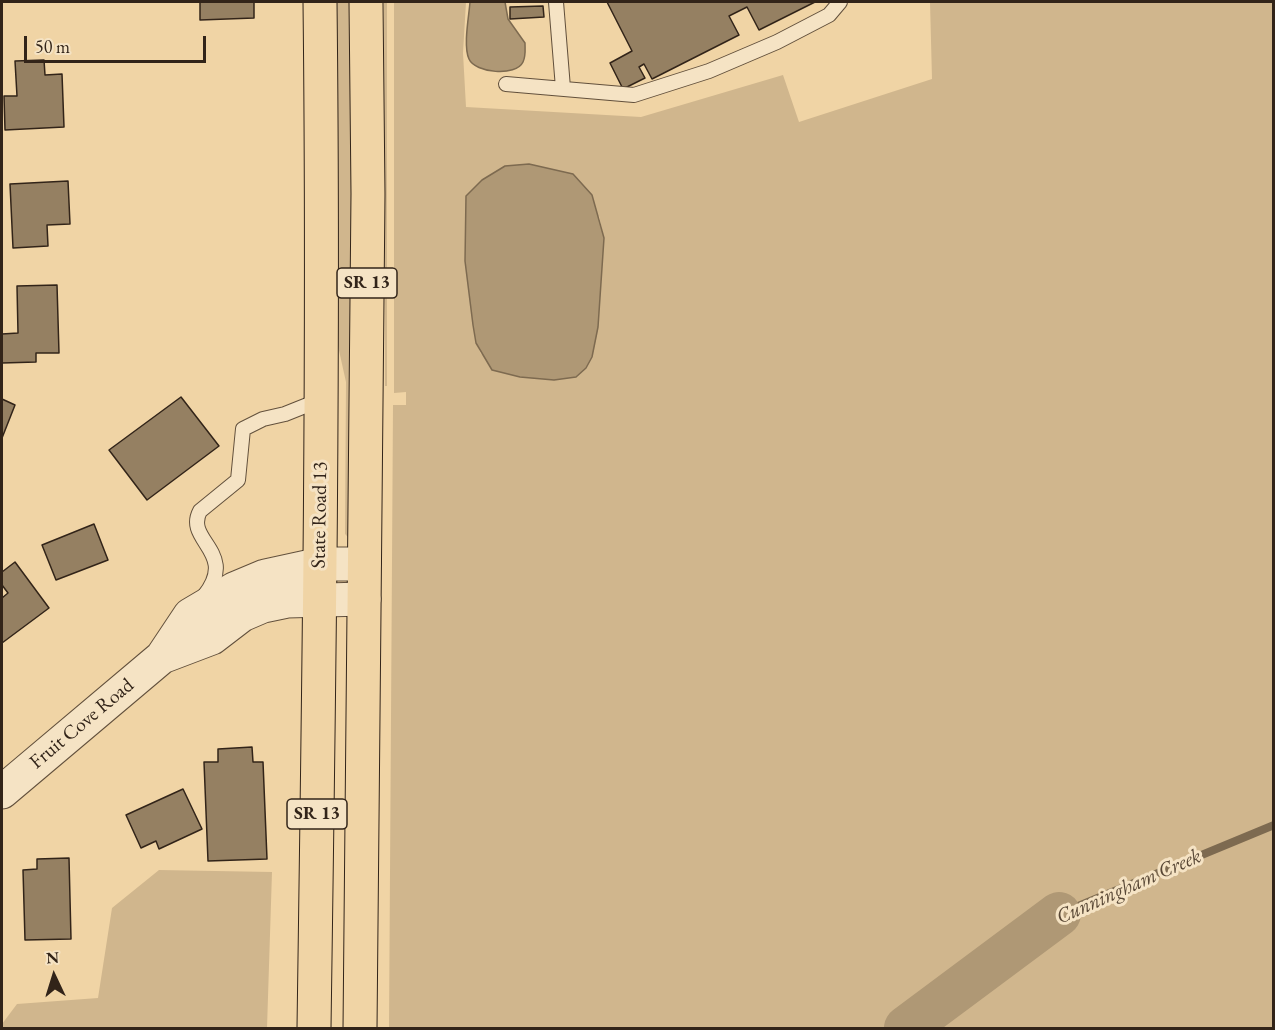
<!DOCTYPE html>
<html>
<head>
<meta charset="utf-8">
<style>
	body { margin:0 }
	#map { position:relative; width:1275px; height:1030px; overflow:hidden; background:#f0d4a5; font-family:"EB Garamond",serif }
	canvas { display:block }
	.frame { position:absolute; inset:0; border:3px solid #322419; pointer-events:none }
	.north { position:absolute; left:24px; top:946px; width:60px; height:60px; -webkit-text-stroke:4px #f5e3c4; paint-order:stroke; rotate:356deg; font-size:16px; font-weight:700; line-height:24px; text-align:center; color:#322419 }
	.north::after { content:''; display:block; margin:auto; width:21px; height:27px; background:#322419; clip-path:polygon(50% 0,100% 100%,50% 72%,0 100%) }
	.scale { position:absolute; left:24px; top:36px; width:182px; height:27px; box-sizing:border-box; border:3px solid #322419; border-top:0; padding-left:8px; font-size:18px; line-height:21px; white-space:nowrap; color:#322419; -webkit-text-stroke:4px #f5e3c4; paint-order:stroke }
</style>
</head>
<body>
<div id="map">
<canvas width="1275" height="1030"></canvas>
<div class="frame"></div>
<div class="north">N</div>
<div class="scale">50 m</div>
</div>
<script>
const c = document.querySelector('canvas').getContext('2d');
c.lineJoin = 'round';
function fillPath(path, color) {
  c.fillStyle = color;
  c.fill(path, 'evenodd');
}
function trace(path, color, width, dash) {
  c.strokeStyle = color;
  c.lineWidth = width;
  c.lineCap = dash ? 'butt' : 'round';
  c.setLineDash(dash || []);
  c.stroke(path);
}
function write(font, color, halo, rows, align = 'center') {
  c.font = font + ' "EB Garamond",serif';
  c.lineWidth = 6;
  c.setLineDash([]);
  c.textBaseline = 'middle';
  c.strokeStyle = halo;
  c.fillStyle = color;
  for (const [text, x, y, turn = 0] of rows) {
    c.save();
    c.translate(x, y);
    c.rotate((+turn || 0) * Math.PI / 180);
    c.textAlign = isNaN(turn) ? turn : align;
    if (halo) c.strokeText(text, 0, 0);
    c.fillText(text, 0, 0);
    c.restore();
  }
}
fillPath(new Path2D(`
	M333,2H351L352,369L350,537H348L345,534L346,382L336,337Z
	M384,2H387V386H385Z
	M394,2H466L463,53L466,107L641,117L783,75L799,122L932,79L930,2H1273V1028H389L393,405H406V392L394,393ZM599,216L604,238L598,327L592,357L586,367L576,377L481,354L476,343L473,325Z
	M159,870L272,872L267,1028H2V1024L17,1004L98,998L112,908Z`), '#d0b68d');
const water = new Path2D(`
	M470,2H505L508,19L525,43C525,49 526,56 523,62C516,77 475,73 469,59C463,46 469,16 470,2Z
	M529,164L573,174L592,195L604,238L598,327L592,357L586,368L576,377L554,380L520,377L492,370L476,343L473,325L465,261L466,196L482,180L505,166Z`);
fillPath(water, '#af9875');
trace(water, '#7d6a50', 1.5);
trace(new Path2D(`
	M1059,914L1274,825`), '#7d6a50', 8);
trace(new Path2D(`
	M906,1028L1059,914`), '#af9875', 44);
const building = new Path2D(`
	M200,2H254V18L200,20Z
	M607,2H815L759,30L747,7L729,16L739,35L652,79L644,64L639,67L645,78L623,89L610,63L632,51Z
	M543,6L544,17L510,19V7Z
	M44,60L45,75L62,74L64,127L5,130L4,96H17L15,61Z
	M68,181L70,224L47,225L48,246L13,248L10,184Z
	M57,285L59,353H36V362L2,363V334L18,333L17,286Z
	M181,397L219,446L147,500L109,450Z
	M2,399L15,405L2,438Z
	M94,524L108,560L56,580L42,545Z
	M15,562L49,608L2,643V598L8,593L2,585V572Z
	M252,747L253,762H263L267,859L208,861L204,762H218V749Z
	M183,789L202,829L159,849L156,841L141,848L126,815Z
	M69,858L71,939L25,940L23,870L37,869V859Z`);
fillPath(building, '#958062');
trace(building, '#322419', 1.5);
const service = new Path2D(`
	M556,2L563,88
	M506,84L634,95L709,71L777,42L829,15L840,2
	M204,596C239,552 184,541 200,511L238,480L243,429L263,419L285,414L320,400`);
const tertiary = new Path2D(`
	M162,657L212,638L242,615L263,606L287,601L364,599
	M2,792L162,657L190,615L234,589L265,576L320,564H364`);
const primary = new Path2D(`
	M314,1028C319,686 324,344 320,2
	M360,1028L368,194L366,2`);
trace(service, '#62503c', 16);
trace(tertiary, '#62503c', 35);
trace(primary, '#322419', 35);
trace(service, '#f5e3c4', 14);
trace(tertiary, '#f5e3c4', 33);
trace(primary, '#f0d4a5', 33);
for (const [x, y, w] of [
	[367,283,60],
	[317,814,60]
]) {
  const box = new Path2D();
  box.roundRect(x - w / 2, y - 15, w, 30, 4.5);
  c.fillStyle = '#f5e3c4';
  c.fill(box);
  trace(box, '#322419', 1.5);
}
write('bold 18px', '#322419', null, [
	["SR 13",367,283],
	["SR 13",317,814]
]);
write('20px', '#322419', '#f5e3c4', [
	["State Road 13",320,515,-89],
	["Fruit Cove Road",82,724,-40]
]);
write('italic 21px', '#584735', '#f5e3c4', [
	["Cunningham Creek",1129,887,-24]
]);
</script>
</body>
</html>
